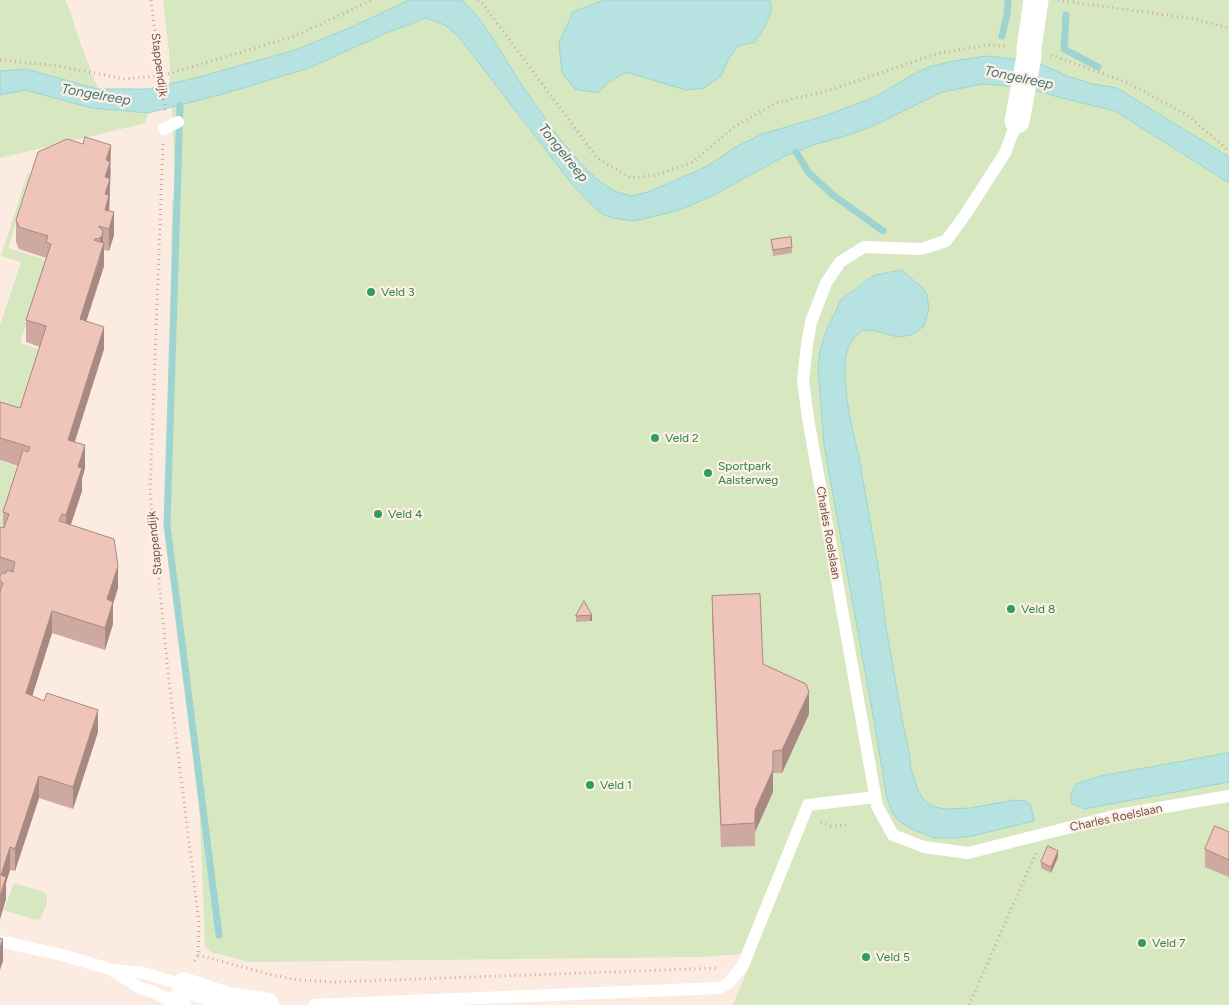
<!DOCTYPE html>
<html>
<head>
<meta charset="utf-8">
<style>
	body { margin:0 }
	canvas { display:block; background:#fbebe0 }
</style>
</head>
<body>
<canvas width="1229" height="1005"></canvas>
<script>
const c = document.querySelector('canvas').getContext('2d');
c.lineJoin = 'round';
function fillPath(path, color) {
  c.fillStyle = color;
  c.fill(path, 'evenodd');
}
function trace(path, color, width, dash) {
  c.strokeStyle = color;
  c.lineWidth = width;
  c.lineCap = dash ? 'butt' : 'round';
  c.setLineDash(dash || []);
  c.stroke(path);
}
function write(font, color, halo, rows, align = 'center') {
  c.font = font + ' Figtree,sans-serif';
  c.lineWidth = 4.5;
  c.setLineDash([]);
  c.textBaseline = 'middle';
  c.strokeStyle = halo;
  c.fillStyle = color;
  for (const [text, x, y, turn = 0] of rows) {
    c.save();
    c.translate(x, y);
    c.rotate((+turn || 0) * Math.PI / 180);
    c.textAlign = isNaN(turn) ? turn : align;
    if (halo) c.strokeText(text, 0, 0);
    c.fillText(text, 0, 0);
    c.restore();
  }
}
fillPath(new Path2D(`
	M0,0H65L71,13L77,34L98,89L26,69L0,71Z
	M163,0H1229V1005H733L755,953L701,957L248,962L211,952L205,947L200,819L168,494L172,200L176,199L171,84H170L169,50Z
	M25,90L92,108L148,113L146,123L0,158V95Z
	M28,172L32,174L8,248L47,260L20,343L41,350L17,430L0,424V325L21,262L1,256Z
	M0,461L24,469L0,545Z
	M14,883L41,891L47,894V903L41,918L35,920L4,910Z`), '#d7e7c0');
const water = new Path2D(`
	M409,0H460L463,1L474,12L492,37L521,84L559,138L585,168L598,180L614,191L631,196L648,192L690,174L709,165L736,147L762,134L824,116L875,97L912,75L929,67L954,61L986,56L1014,59L1043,65L1067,76L1093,84L1117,88L1229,157V183L1115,111L1058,97L1038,91L1009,86L983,84L942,92L875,125L852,134L816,144L785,156L712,196L682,209L644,219L633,221L614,218L604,215L596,209L572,184L459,37L445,25L426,18L384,34L309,68L223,94L148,113L92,108L25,90L0,95V71L26,69L98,89H148L199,77L295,50L354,26Z
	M605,0H769C777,12 761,31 755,42L738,46L729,58L721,76L704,88L686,90L626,72L609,82L597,93L575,89L562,73L559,43L573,12Z
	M901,270L922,287L927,295L929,309L924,326L912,335L898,337L876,331L862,330C856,336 851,340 848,349C839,373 852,431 859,457L879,572L886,627L903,724L909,751L911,768L917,788L921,796L927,803L935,807L945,809L970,808L1014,800L1025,801L1030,804L1033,815L1034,821L972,836L955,838H935L914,830L900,822L892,812L887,798L873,715L828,467L824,444L818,368L820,350L826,331L841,300L873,276Z
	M1229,753V782L1084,809L1071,803V794L1076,784L1101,776Z`);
fillPath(water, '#b6e3e1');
trace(water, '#9dd4d2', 1);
trace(new Path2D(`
	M1066,15L1064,49L1098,67
	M1002,36L1007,14L1008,0
	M180,105L167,525L219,935
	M796,152L809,173L833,195L883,231`), '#9dd4d2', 7);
trace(new Path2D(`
	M151,0L165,111
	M478,0L483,4L597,158L631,178L656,175L693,162L734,127L776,103L830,90L939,53L988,45L1006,46
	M1058,0L1194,19L1229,28
	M1051,55L1126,82L1187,115L1229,151
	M0,60L58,66L124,79L161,76L295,36L372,0
	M163,144L150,491L168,672L199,923L198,955L193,964
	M821,822L831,826L850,825
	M198,955L268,974L298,980L336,982L719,968
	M969,1005L1036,853`), '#d3a79d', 3, [1, 4]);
trace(new Path2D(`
	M1017,121L1005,153L965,215L946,241L921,249L864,247L840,262L826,283L811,322L807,344L803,381L808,418L877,806L893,835L924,847L968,853L1118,815L1229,796
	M164,129L178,122
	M0,941L62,955L113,970L143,973L184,985
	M114,971L138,987L153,992L176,1003
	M314,1005L719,988L729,983L743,965L808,805L875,797`), '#fff', 12);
trace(new Path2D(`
	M1017,121L1029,57V48L1036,0
	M184,985L226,999L267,1005
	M176,1003L179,1005`), '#fff', 25);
fillPath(new Path2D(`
	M111,168L109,211L114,235L109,251L104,250V266L86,321L104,349L75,442L85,468L82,479V491L71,525L118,588L113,604V624L105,650L52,633L32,696L98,732L73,809L39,798L15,871L10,870L6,883V899L0,919V527L3,528V512L18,466L0,460V402L20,408L40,347L26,342V320L46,258L19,249L16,242V220Z
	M771,240L792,247V253L773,256Z
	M712,596L763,664L809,714L782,773H773V792L755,832V846L721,847L712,618Z
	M592,615V621L576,622V616Z
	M1229,832V877L1205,867V849Z
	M1058,857L1051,873L1041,868V862Z`), '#cea99f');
fillPath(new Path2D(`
	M111,145L109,217L105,228L106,160Z
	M114,212V235L109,251V229Z
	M103,231V249L104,243V266L80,341V319L100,258V238Z
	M104,327V349L68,462V440Z
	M85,445V468L82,479V491L66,538V515L78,467Z
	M118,566V588L113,604V624L105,650V628L107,599Z
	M52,611V633L26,716V693Z
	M590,615H592V621H590Z
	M809,692V714L782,773V750Z
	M98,710V732L73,809V787Z
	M773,770V792L755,832V810Z
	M39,776V798L15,871V849Z
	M10,847V870L6,883V899L0,919V897L1,875Z
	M1058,851V857L1051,873V867Z
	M3,939V961L0,970V948Z`), '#a78982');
const building = new Path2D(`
	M85,137L111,145L106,160L110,162L105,177L110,179L105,194L109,195L105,210L114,212L109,229L99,226V227L103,231L102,236L100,238L95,239L94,240L104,243L80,319L104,327L68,440L85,445L78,467L82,468L66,515L62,514L59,521L114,539L118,566L107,599L113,602L105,628L52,611L26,693L44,701L47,693L98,710L73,787L39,776L15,849L10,847L1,875L6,877L0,897V592L3,583L0,581V576L3,573H6L7,570L13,572L15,562L0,557V527L4,528L9,514L3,512L23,450L28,452L30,447L0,438V402L20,408L46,327V326L26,320L51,244L46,242L48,236L19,227L16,220L38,152L67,139L83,144Z
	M791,237L792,247L773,250L771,240Z
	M760,594L763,664L806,684L809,692L782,750L773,751V770L755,810V823L721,825L712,596Z
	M584,601L592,615L576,616Z
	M1215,826L1229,832V860L1205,849Z
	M1048,846L1058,851L1051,867L1041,862Z
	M0,938L3,939L0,948Z`);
fillPath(building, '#efc4b9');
trace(building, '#a78982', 1);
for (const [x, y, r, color] of [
	[371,292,5,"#2e9e5b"],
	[655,438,5,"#2e9e5b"],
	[708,473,5,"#2e9e5b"],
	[378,514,5,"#2e9e5b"],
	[1011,609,5,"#2e9e5b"],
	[590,785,5,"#2e9e5b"],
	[1142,943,5,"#2e9e5b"],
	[866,957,5,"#2e9e5b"]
]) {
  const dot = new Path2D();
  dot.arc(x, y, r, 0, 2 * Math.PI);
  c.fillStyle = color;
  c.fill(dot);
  trace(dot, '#fef0e5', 2);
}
write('12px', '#704f49', '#fef0e5', [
	["Stappendijk",159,65,83],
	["Charles Roelslaan",828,533,80],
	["Stappendijk",155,543,-96],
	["Charles Roelslaan",1116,818,-12]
]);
write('12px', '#27864d', '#fef0e5', [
	["Veld 3",381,292],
	["Veld 2",665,438],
	["Sportpark",718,466],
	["Aalsterweg",718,480],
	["Veld 4",388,514],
	["Veld 8",1021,609],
	["Veld 1",600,785],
	["Veld 7",1152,943],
	["Veld 5",876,957]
], 'left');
write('italic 14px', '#3e7674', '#fef0e5', [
	["Tongelreep",1019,78,12],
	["Tongelreep",96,95,10],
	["Tongelreep",563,153,51]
]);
</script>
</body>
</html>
